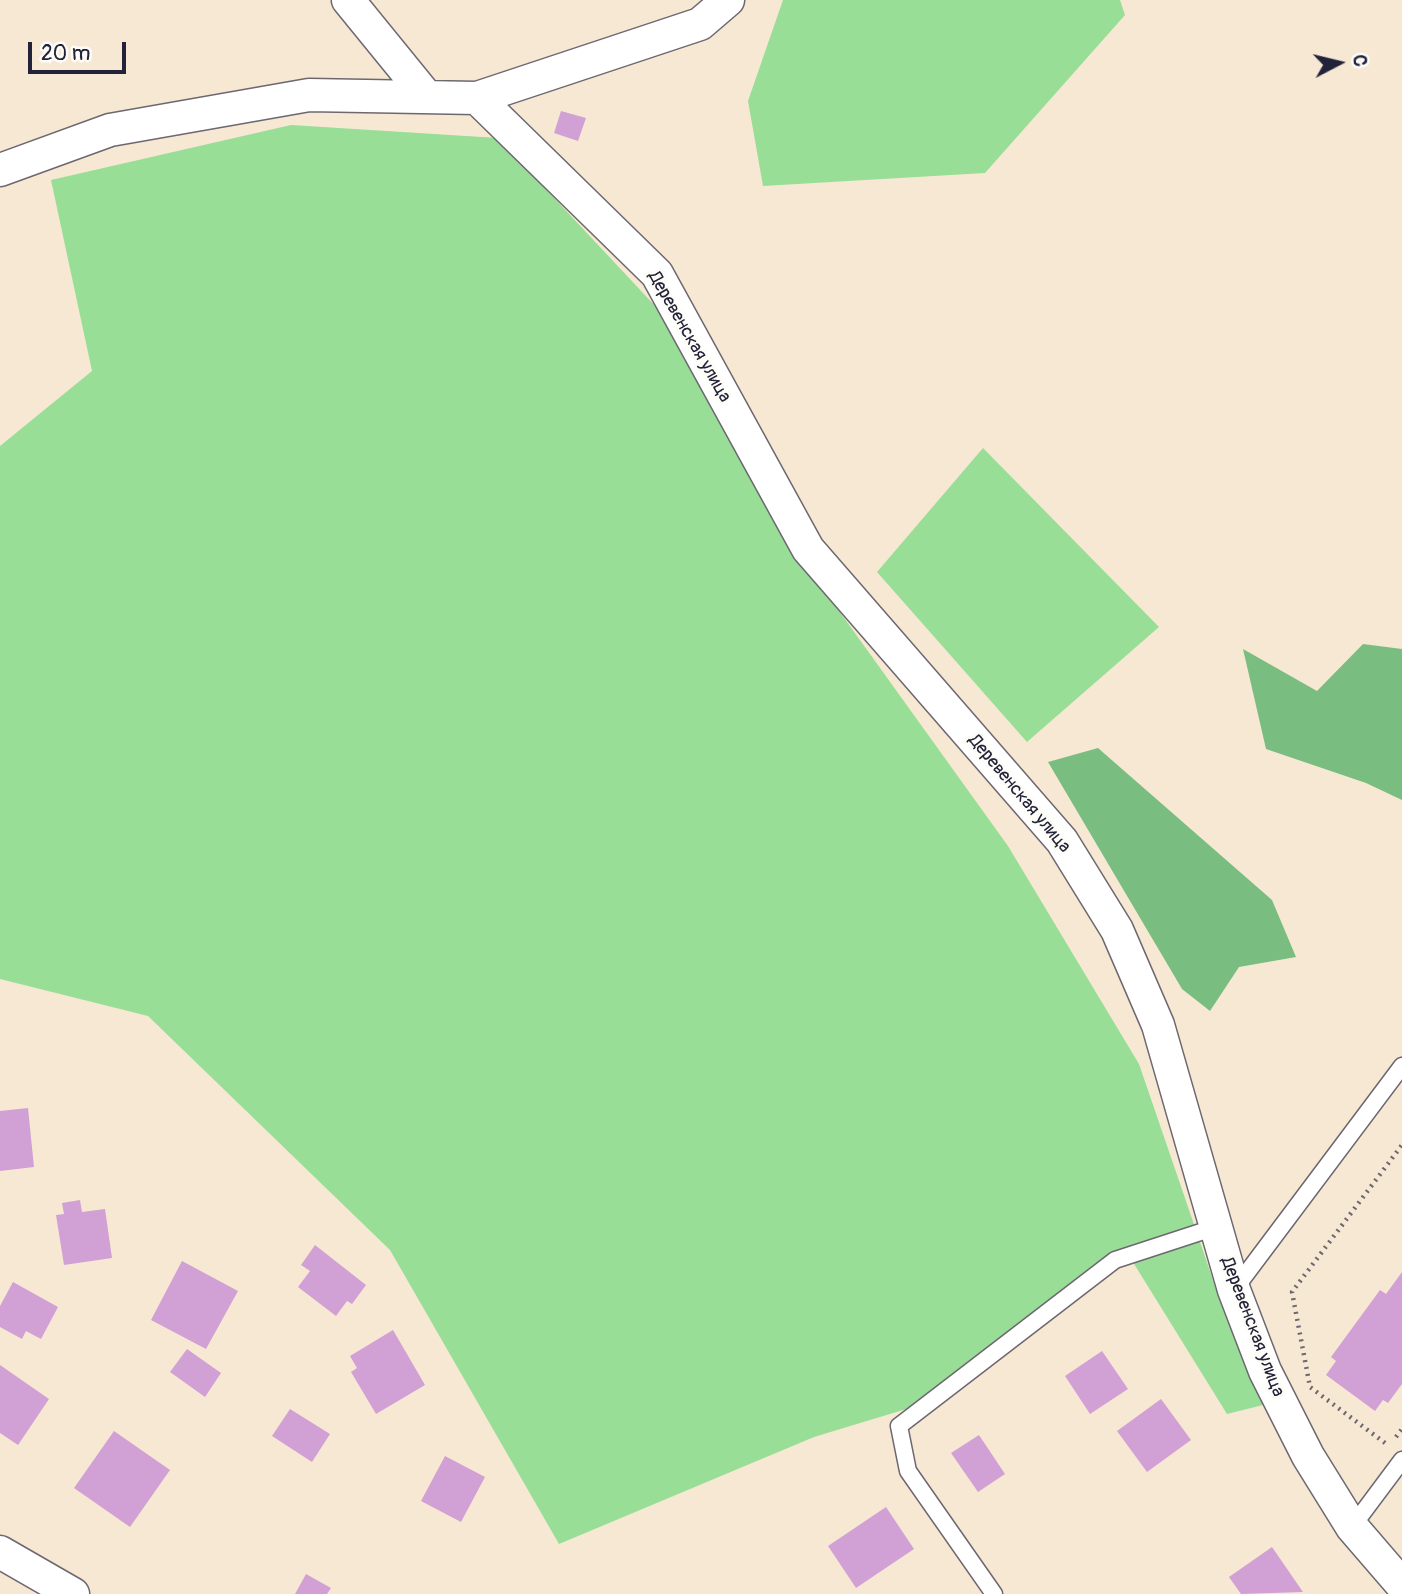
<!DOCTYPE html>
<html>
<head>
<meta charset="utf-8">
<style>
	body { margin:0 }
	#map { position:relative; width:1402px; height:1594px; overflow:hidden; background:#f7e8d3; font-family:Pangolin,sans-serif }
	canvas { display:block }
	.north { position:absolute; left:1304px; top:28px; width:70px; height:70px; -webkit-text-stroke:5px #fdfcf7; paint-order:stroke; rotate:83deg; font-size:19px; font-weight:700; line-height:28px; text-align:center; color:#22223b }
	.north::after { content:''; display:block; margin:auto; width:24px; height:32px; background:#22223b; clip-path:polygon(50% 0,100% 100%,50% 72%,0 100%) }
	.scale { position:absolute; left:28px; top:42px; width:98px; height:32px; box-sizing:border-box; border:4px solid #22223b; border-top:0; padding-left:9px; font-size:21px; line-height:24px; white-space:nowrap; color:#22223b; -webkit-text-stroke:5px #fdfcf7; paint-order:stroke }
</style>
</head>
<body>
<div id="map">
<canvas width="1402" height="1594"></canvas>
<div class="north">С</div>
<div class="scale">20 m</div>
</div>
<script>
const c = document.querySelector('canvas').getContext('2d');
c.lineJoin = 'round';
function fillPath(path, color) {
  c.fillStyle = color;
  c.fill(path, 'evenodd');
}
function trace(path, color, width, dash) {
  c.strokeStyle = color;
  c.lineWidth = width;
  c.lineCap = dash ? 'butt' : 'round';
  c.setLineDash(dash || []);
  c.stroke(path);
}
function write(font, color, halo, rows, align = 'center') {
  c.font = font + ' Pangolin,sans-serif';
  c.lineWidth = 6;
  c.setLineDash([]);
  c.textBaseline = 'middle';
  c.strokeStyle = halo;
  c.fillStyle = color;
  for (const [text, x, y, turn = 0] of rows) {
    c.save();
    c.translate(x, y);
    c.rotate((+turn || 0) * Math.PI / 180);
    c.textAlign = isNaN(turn) ? turn : align;
    if (halo) c.strokeText(text, 0, 0);
    c.fillText(text, 0, 0);
    c.restore();
  }
}
fillPath(new Path2D(`
	M783,0H1120L1125,15L985,173L763,186L748,101Z
	M291,125L498,138L658,309L806,565L1008,846L1139,1064L1224,1312L1263,1405L1227,1414L1131,1259L936,1400L814,1437L559,1544L390,1250L148,1016L0,979V446L92,371L51,180Z
	M983,448L1159,627L1027,742L877,572Z`), '#98de97');
fillPath(new Path2D(`
	M1363,644L1402,649V800L1366,783L1266,749L1243,649L1317,691Z
	M1098,748L1272,900L1296,957L1239,967L1210,1011L1182,989L1048,762Z`), '#7abd80');
fillPath(new Path2D(`
	M561,111L586,118L578,141L554,133Z
	M28,1108L34,1167L0,1171V1111Z
	M80,1200L82,1212L105,1209L112,1258L64,1265L56,1215L64,1214L62,1203Z
	M315,1245L366,1285L352,1304L347,1301L336,1316L298,1287L310,1271L301,1265Z
	M182,1261L238,1291L206,1349L151,1320Z
	M1402,1272V1384L1388,1403L1383,1400L1375,1411L1326,1375L1336,1361L1331,1357L1380,1290L1386,1294Z
	M13,1282L58,1307L41,1339L26,1331L22,1339L0,1327V1306Z
	M393,1330L425,1385L376,1414L351,1372L357,1368L350,1356Z
	M187,1349L221,1373L205,1397L170,1372Z
	M1102,1351L1128,1389L1090,1414L1065,1376Z
	M0,1365L49,1399L18,1445L0,1433Z
	M1161,1399L1191,1440L1147,1472L1117,1431Z
	M290,1409L330,1434L312,1462L272,1436Z
	M114,1431L170,1470L130,1527L74,1488Z
	M979,1435L1005,1474L978,1492L951,1453Z
	M445,1456L485,1477L461,1522L421,1501Z
	M886,1507L914,1549L856,1588L828,1546Z
	M1272,1547L1303,1592L1241,1594L1229,1577Z
	M306,1574L331,1588L327,1594H295Z`), '#d1a0d5');
const service = new Path2D(`
	M1234,1290L1402,1066
	M1352,1527L1402,1460
	M994,1594L908,1471L899,1426L1115,1260L1216,1227`);
const minor = new Path2D(`
	M348,0L427,97
	M477,98L657,274L808,549L1062,841L1117,930L1158,1025L1234,1290L1265,1371L1308,1456L1352,1527L1402,1585
	M0,170L110,130L309,95L477,98L700,24L728,0
	M0,1552L73,1594`);
trace(service, '#6d6770', 19);
trace(minor, '#6d6770', 35);
trace(new Path2D(`
	M1396,1437L1402,1429
	M1385,1443L1310,1387L1292,1292L1402,1145`), '#6d6770', 4.5, [2, 5]);
trace(service, '#fff', 16);
trace(minor, '#fff', 32);
write('18px', '#22223b', '#fdfcf7', [
	["Деревенская улица",689,337,60],
	["Деревенская улица",1019,794,50],
	["Деревенская улица",1252,1327,69]
]);
</script>
</body>
</html>
